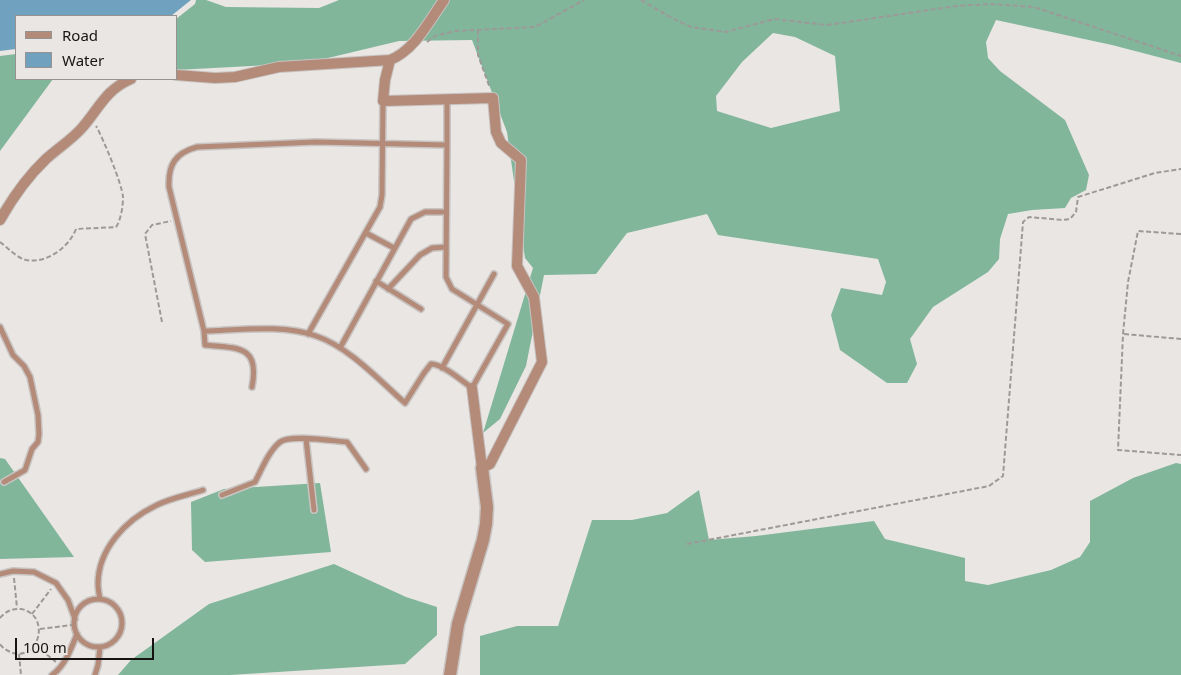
<!DOCTYPE html>
<html>
<head>
<meta charset="utf-8">
<style>
	body { margin:0 }
	#map { position:relative; width:1181px; height:675px; overflow:hidden; background:#eae6e3; font-family:"Noto Sans",sans-serif }
	canvas { display:block }
	.legend { position:absolute; left:15px; top:15px; width:162px; height:65px; box-sizing:border-box; background:#eae6e3; border:1px solid #959290; margin:0; padding:6px 9px; list-style:none; font-size:15px; color:#151413 }
	.legend li { display:flex; align-items:center; gap:10px; height:25px }
	.legend b { width:25px; border:1px solid #959290 }
	.scale { position:absolute; left:15px; top:638px; width:139px; height:22px; box-sizing:border-box; border:2px solid #151413; border-top:0; padding-left:6px; font-size:15px; line-height:18px; white-space:nowrap; color:#151413; -webkit-text-stroke:4px #eae6e3; paint-order:stroke }
</style>
</head>
<body>
<div id="map">
<canvas width="1181" height="675"></canvas>
<ul class="legend">
<li><b style="height:6px;background:#b48a79"></b>Road</li>
<li><b style="height:14px;background:#70a2bf"></b>Water</li>
</ul>
<div class="scale">100 m</div>
</div>
<script>
const c = document.querySelector('canvas').getContext('2d');
c.lineJoin = 'round';
function fillPath(path, color) {
  c.fillStyle = color;
  c.fill(path, 'evenodd');
}
function trace(path, color, width, dash) {
  c.strokeStyle = color;
  c.lineWidth = width;
  c.lineCap = dash ? 'butt' : 'round';
  c.setLineDash(dash || []);
  c.stroke(path);
}
fillPath(new Path2D(`
	M196,0H206L226,7L319,8L339,0H1181V63L1112,45L996,20L986,42L988,58L1000,71L1065,120L1089,175L1086,190L1071,198L1065,208L1032,210L1008,214L1000,239L999,259L988,272L933,307L910,339L917,364L907,383H887L840,350L831,315L841,288L882,295L886,282L878,259L718,235L707,214L627,233L596,274L544,275L526,366L500,419L483,433L533,268L525,258L507,132L472,40L399,41L307,63L176,70V19L195,4ZM773,33L795,37L835,56L840,111L771,128L717,111L716,96L742,62Z
	M16,54V79H53L0,151V56Z
	M0,458L5,459L74,557L0,559Z
	M1176,463L1181,464V675H480V636L517,626H558L592,520H632L667,513L699,490L709,540L756,536L874,521L885,539L965,558V581L988,585L1051,570L1080,557L1090,542V501L1133,478Z
	M320,483L331,552L205,562L192,550L191,502L224,489Z
	M334,564L406,597L437,607V635L405,664L230,675H118L131,660L209,604Z`), '#81b69b');
fillPath(new Path2D(`
	M0,0H191L171,16H16V49L0,51Z`), '#70a2bf');
const service = new Path2D(`
	M447,145V100
	M366,233L394,248
	M376,281L421,309
	M388,289L420,255L432,248L446,247
	M0,327L13,355L24,366L30,377L38,415L39,434L38,442L32,449L25,470L4,482
	M204,331C239,330 283,324 316,336C349,347 379,380 405,403L424,373L431,364C443,364 462,381 472,388L508,324L452,289L446,277L447,145L316,142L197,147C175,153 168,165 169,187L204,331L205,345C239,348 260,346 252,387
	M308,334L380,207L382,195L383,101
	M340,348L411,219L425,212H446
	M442,368L494,274
	M306,439L314,510
	M222,495L255,482C262,469 268,452 280,442C290,434 333,441 347,442L366,469
	M0,574L13,571L34,572L56,583L68,600L75,619
	M100,599C99,594 98,589 98,584C98,549 126,520 155,506C170,498 188,495 203,490
	M74 623a24 24 0 1 1 48 0a24 24 0 1 1-48 0Z
	M52,675C65,666 71,649 77,634
	M95,675L98,665L100,647`);
const minor = new Path2D(`
	M390,60L385,80L383,101L493,98L496,132L501,143L521,160L517,266L534,297L542,362L490,464L482,468L472,388
	M176,75L215,78L235,77L279,67L390,60C415,50 429,21 444,0
	M0,220C13,197 27,177 46,159C57,149 71,140 81,129C99,109 105,90 131,79`);
const tertiary = new Path2D(`
	M450,675L458,624L483,540L486,524L487,507L482,468`);
trace(service, '#c8c4c2', 8);
trace(minor, '#c8c4c2', 12);
trace(tertiary, '#c8c4c2', 15);
trace(new Path2D(`
	M641,0L672,18L691,27L726,32L774,19L827,25L957,6L991,4L1034,7L1181,56
	M478,30V55L490,88
	M427,42L435,36L455,31L535,27L584,0
	M1181,234L1138,231L1128,282L1123,334L1118,450L1181,455
	M0,242C7,247 17,258 26,260C47,264 69,247 76,229L116,227C121,220 123,206 123,197C122,184 103,138 96,126
	M162,322L145,234L152,225L171,221
	M1124,334L1181,339
	M687,544L989,486L1003,476L1023,222L1029,217L1063,220L1070,219L1076,212L1078,197L1155,173L1181,169
	M14,578L17,608
	M32,614L51,589
	M0,618C5,612 12,608 21,609C50,614 41,660 13,653C8,651 3,649 0,644
	M40,629L72,625
	M35,645L56,662
	M19,654L21,675`), '#9c9a97', 2, [5, 2.5]);
trace(service, '#b48a79', 5);
trace(minor, '#b48a79', 10);
trace(tertiary, '#b48a79', 12);
</script>
</body>
</html>
